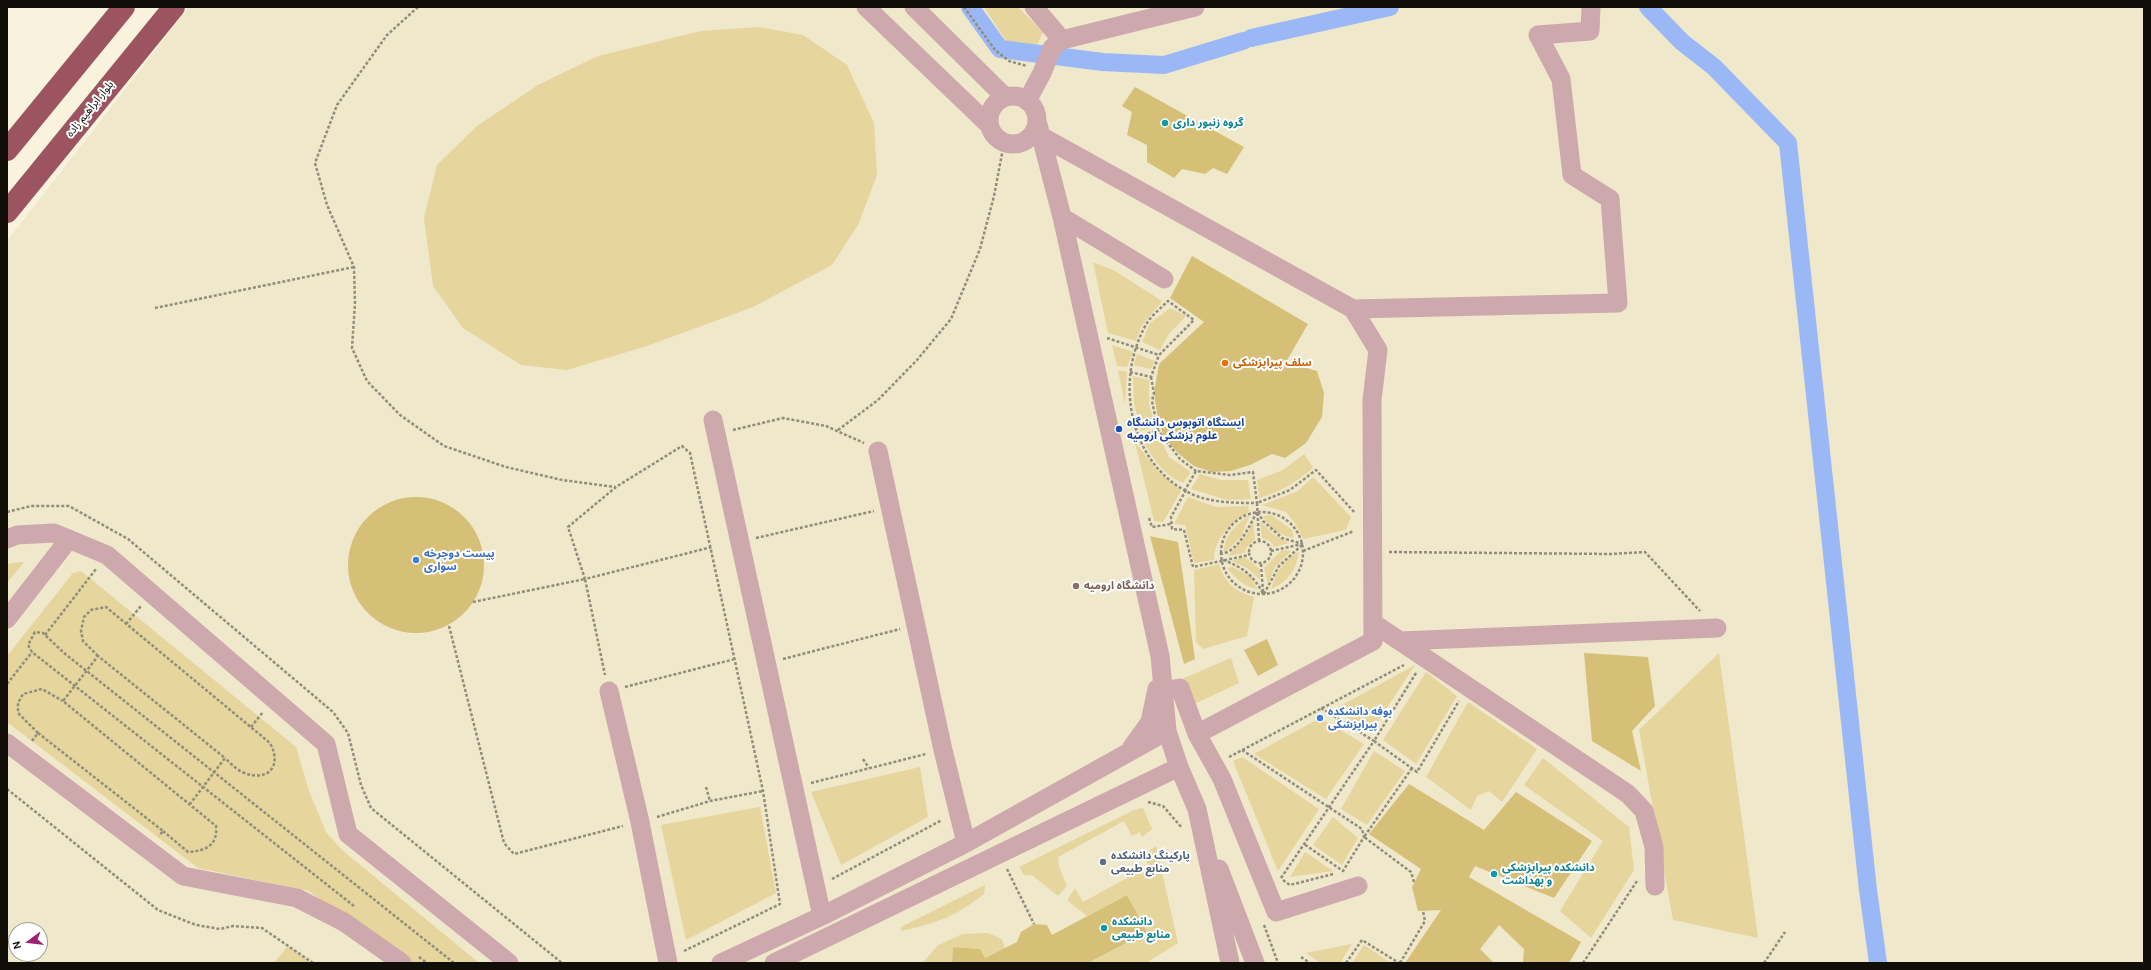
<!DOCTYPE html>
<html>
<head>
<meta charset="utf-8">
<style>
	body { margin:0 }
	#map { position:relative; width:2151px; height:970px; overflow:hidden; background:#f9f3dd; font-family:Karla,sans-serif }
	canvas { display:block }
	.frame { position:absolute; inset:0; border:8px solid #100e07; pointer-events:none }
	.north { position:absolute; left:8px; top:922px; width:40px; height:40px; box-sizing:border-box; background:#fff; border:1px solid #9f9f9c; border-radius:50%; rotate:255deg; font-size:11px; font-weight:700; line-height:16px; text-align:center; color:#100e07 }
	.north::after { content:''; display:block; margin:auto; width:14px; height:18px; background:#9e2175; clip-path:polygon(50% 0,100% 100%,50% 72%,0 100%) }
</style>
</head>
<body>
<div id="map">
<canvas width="2151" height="970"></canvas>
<div class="frame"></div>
<div class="north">N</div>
</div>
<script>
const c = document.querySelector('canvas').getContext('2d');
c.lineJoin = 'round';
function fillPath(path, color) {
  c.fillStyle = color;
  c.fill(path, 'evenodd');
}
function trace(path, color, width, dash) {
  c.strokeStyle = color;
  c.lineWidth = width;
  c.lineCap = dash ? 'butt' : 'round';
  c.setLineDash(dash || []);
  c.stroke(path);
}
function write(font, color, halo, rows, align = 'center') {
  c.font = font + ' Karla,"Noto Sans Arabic",sans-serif';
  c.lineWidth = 4;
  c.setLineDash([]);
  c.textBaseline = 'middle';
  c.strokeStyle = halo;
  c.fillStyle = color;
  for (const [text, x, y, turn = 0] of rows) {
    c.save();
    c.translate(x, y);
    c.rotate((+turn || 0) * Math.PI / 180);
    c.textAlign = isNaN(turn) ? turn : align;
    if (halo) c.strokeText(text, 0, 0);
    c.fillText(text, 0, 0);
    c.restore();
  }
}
fillPath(new Path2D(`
	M189,7H2144V963H7V241ZM16,930H40V954H16Z`), '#efe8ca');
fillPath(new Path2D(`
	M984,7H1018L1043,32L1035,49L1022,52L1008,44Z
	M759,27L803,35L847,65L874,123L877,175L858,225L832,265L753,307L647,346L567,370L521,365L463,328L433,286L424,218L437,165L477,126L538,85L598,56L701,31Z
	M1093,262L1115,271L1162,301L1141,327L1136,341L1108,333Z
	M1170,308L1186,316L1169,334L1160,350L1142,342L1150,323Z
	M1112,345L1133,352L1127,367L1117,366Z
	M1137,354L1155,361L1151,369L1134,365Z
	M1118,370L1127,372L1125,404Z
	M1133,376L1149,380V403L1155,426L1141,431L1134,404Z
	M1158,435L1169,457L1191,472L1183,483C1165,476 1152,458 1144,442Z
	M1135,442L1157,470L1181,491L1163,522L1154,521Z
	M1304,454L1313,468C1296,482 1281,492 1259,498L1257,480L1283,470Z
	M1200,474L1221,480H1248L1251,499L1227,500L1191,489Z
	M1313,477L1351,517L1346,530L1303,539L1294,522L1286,512L1262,505L1298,491Z
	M1188,497L1216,507L1248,506L1249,512C1231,522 1214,538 1214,560L1194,563L1185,525L1174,524Z
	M1250,515L1241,537L1224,553C1224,535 1236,524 1250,515Z
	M1271,515L1292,530L1294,538C1280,536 1269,529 1263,516Z
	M1253,521L1255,539L1246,548L1245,553L1228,556L1246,536Z
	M1260,521L1273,534L1289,543L1274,547L1270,541L1262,538Z
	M1282,550L1291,551L1275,567L1268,584L1264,568Z
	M1299,552C1296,570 1288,582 1271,589C1276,573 1283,559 1299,552Z
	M1245,557L1260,569V580L1247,568L1231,561Z
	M24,562L7,583V565L10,563Z
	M1219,564C1225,583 1234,591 1254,597L1247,636L1203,649L1196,642L1194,570Z
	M1233,567L1252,577L1257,589C1243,586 1236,579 1227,568Z
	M81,571L296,747L309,791L326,832L342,850L479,963H404L309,891L198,868L7,722V656L73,573Z
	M1719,653L1758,938L1673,920L1639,730Z
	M1231,658L1239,683L1192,705L1184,678Z
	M1415,665L1372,731L1333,710Z
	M1426,672L1457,696L1416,764L1383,740Z
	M1468,702L1537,749L1502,802L1489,791L1477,796L1471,810L1426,777Z
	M1320,718L1364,744L1326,799L1254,754Z
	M1374,751L1405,771L1367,825L1341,809Z
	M1242,757L1319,809L1278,871L1233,761Z
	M1543,758L1629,827L1634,870L1591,938L1560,911L1603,841L1524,785Z
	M920,767L928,817L841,865L811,792Z
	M760,807L776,893L686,940L661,825Z
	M1143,808L1152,829L1142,837L1140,832L1132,836L1124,821L1058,857L1059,867L1067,886L1058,896L1032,875H1024L1019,867L1134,810Z
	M1333,817L1358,838L1342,865L1313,845Z
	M1156,846L1178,943L1146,963H1088L1147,932L1127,895L1087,916L1067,900L1075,888L1083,902L1149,866L1143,855Z
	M1305,852L1333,871L1290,877Z
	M985,885L984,894C955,917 937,923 901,931V927Z
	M988,933L1002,939L1005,948L985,958L980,949L953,947L952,963H923L937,946L962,934Z
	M1352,944L1340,963H1321L1306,953Z
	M1364,945L1391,963H1352Z
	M288,946L311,963H274Z`), '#e6d59d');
trace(new Path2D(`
	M970,7L1000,49L1103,62L1164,65L1243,41
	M1648,7L1682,42L1714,67L1788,143L1868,890L1878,963
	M1251,38L1390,7`), '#9bb8f6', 18);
fillPath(new Path2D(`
	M1135,87L1244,147L1227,174L1213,168L1205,174L1182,169L1174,178L1147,162V145L1127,135L1132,112L1122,106Z
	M1192,256L1308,324L1286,362L1317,371L1324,393L1322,417L1306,443L1285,458L1272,454L1250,465L1231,471L1212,472L1194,466L1179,454L1164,437L1158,419L1154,393L1159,364L1204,322L1170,298Z
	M348 565a68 68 0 1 1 136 0a68 68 0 1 1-136 0Z
	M1150,536L1178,542L1195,659L1184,664Z
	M1267,639L1278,665L1258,676L1244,650Z
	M1584,653L1648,657L1655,706L1632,731L1641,771L1592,741Z
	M1409,784L1484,830L1516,792L1592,841L1554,898L1475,866L1469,877L1581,942L1569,963H1523L1524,949L1499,925L1480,949L1494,963H1405L1441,910L1418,911L1412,887L1421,869L1369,834Z
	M1127,895L1147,932L1088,963H952L953,947L980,949L985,958L1017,942L1021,932L1034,924L1047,925L1052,935Z`), '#d6c078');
trace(new Path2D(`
	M418,7L387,35L337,105L315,163L327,205L354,267L355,303L352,348L367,381L400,415L444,446L506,467L562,480L615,487
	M964,7L995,50L1009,61L1027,66
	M155,308L354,267
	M1107,338L1159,355L1194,320L1168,301C1161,308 1152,315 1147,323C1113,380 1129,467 1194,495C1214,503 1236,503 1257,503L1253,472L1230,475L1196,471L1185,490
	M1130,372L1151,377L1159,355
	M1151,377L1154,393L1152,401L1158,430
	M733,430L783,418L826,426L864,443
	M838,430L878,400L917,360L951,319L980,249L994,196L1004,143
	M1138,437L1158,430L1180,459L1196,471
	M1186,490L1171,517L1172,529L1184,530L1193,567L1249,555
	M1221 553a41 41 0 1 1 82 0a41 41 0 1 1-82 0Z
	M7,512L31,506H69L128,539L333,712L348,733L361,785L371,808L562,963
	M1258,512L1263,521L1282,538L1303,544
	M1149,518L1152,527L1171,524
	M756,538L874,511
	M1249 552a11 11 0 1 1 22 0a11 11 0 1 1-22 0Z
	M1259,541L1257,503L1290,490L1316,470L1355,513
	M1271,551L1302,544
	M1303,551L1354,531
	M1389,552L1611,554L1645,552L1700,611
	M1220,554C1239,552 1249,526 1257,512
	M1223,560C1242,567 1254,575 1263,594
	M1261,564L1263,592
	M1264,594L1279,566L1303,544
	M473,602L585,579L605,675
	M126,624L141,606
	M449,626L504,843L514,854L623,826
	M45,635L96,569
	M98,656L83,641L81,631L84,617L91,610L106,607L270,743C283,767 267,783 242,772C236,769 230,763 225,758
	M783,659L900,629
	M1416,673L1374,741L1417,772L1459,701
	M7,684L32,652
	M625,687L735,659
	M251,727L263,712
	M38,733L18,713V703L23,694L42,689L63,701
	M32,741L38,733L163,831L159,836
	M1242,750L1362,829L1364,837L1343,871L1304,844
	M1229,757L1404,665
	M863,759L869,768
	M1412,768L1364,837L1411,872L1414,882
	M811,783L926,754
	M706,787L710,801
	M7,789L158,910L196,925L220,929L233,926L262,928L313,963
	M1148,802L1163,806L1182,828
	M657,817L710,801L763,791
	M163,831L188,852C206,851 218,845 216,826L63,701L98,656L225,758L190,804
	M1007,869L1034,924
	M1281,878L1374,741L1321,708
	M832,879L942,820
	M1283,880L1290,885L1333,874
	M354,906L32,652L28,645L35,632L43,633L64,653L454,963
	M1264,925L1278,963
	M684,951L780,904L763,791L690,453L682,446L616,487L568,527L585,579L712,547
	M419,957L427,963
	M1301,957L1310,963
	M1346,963L1362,940L1399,963
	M1400,963L1425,921L1423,911
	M1583,963L1637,881
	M1764,963L1785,932`), '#918d7d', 2.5, [3, 2]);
trace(new Path2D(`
	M866,7L990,126
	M914,7L1005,97
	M1034,7L1062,40
	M989 120a24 24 0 1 1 48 0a24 24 0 1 1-48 0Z
	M1027,101L1042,73L1052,48L1062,40L1195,7
	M1037,121L1062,217L1160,656L1167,731L1179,767L1197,809L1230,963
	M1041,136L1353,309L1378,350L1372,400L1373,641L1197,734
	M1062,217L1164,279
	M1353,309L1618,303L1610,199L1572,175L1561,79L1538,35L1590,31L1591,7
	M713,420L822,916
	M878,451L943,750L966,843
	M7,539L17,535L54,533L107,555L326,744L348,834L509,963
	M7,619L69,539
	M1373,623L1628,794L1644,811L1654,847L1655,886
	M1400,641L1717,628
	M609,691L640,822L668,963
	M1164,691L1180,688L1197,734L1222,779L1276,912L1358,886
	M7,743L183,876L297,898L344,922L402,963
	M1132,747L1150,722L1157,689
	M1219,869L1255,963
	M721,963L822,916L966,843L1167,731
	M774,963L1179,767`), '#cda9ad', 19);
trace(new Path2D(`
	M7,150L124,7
	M7,212L174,7`), '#9b5460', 22);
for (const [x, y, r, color] of [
	[1165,123,4,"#0f9aa8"],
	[1225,363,4,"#e8710a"],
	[1119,429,4,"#1a4fb4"],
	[416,560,4,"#3f7fe0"],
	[1076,586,4,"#8d6e63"],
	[1320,718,4,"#3f7fe0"],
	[1103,862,4,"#5c6f8a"],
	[1494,874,4,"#0f9aa8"],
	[1104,928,4,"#0f9aa8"]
]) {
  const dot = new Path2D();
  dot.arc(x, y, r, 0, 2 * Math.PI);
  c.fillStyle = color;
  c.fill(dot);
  trace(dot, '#fff', 1.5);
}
write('11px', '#100e07', '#fff', [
	["بلوار ابراهیم زاده",90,109,-51]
]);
write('bold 11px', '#0d838f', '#fff', [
	["گروه زنبور داری",1173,123],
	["دانشکده پیراپزشکی",1502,868],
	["و بهداشت",1502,881],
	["دانشکده",1112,922],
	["منابع طبیعی",1112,935]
], 'left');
write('bold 11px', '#c56008', '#fff', [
	["سلف پیراپزشکی",1233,363]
], 'left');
write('bold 11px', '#164399', '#fff', [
	["ایستگاه اتوبوس دانشگاه",1127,423],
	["علوم پزشکی ارومیه",1127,436]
], 'left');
write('bold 11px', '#366cbe', '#fff', [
	["پیست دوچرخه",424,554],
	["سواری",424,567],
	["بوفه دانشکده",1328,712],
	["پیراپزشکی",1328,725]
], 'left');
write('bold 11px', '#785e54', '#fff', [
	["دانشگاه ارومیه",1084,586]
], 'left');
write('bold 11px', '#4e5e75', '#fff', [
	["پارکینگ دانشکده",1111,856],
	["منابع طبیعی",1111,869]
], 'left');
</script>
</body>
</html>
